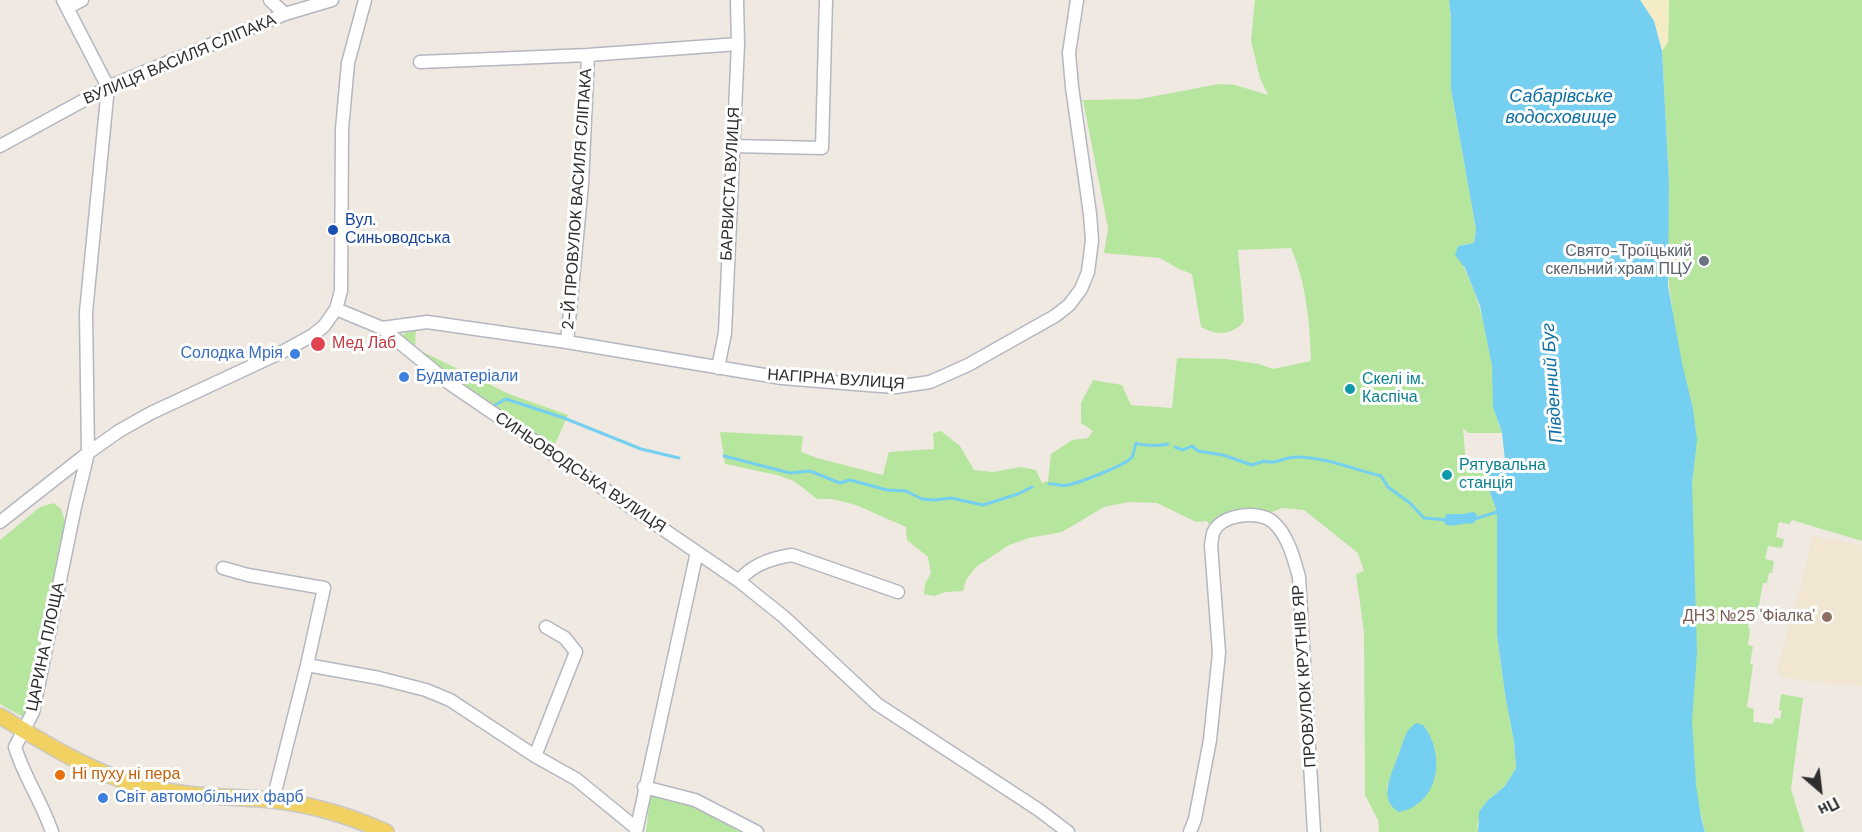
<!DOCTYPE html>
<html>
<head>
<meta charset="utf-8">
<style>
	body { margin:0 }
	#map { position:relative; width:1862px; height:832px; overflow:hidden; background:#efe9e1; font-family:"DM Sans",sans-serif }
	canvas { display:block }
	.north { position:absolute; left:1790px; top:760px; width:60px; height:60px; -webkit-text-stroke:4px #fff; paint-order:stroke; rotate:152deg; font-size:16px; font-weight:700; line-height:24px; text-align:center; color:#2e2e2e }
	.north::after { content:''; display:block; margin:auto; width:21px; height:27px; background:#2e2e2e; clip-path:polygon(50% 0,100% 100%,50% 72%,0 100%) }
</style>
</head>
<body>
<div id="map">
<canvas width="1862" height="832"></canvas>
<div class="north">Пн</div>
</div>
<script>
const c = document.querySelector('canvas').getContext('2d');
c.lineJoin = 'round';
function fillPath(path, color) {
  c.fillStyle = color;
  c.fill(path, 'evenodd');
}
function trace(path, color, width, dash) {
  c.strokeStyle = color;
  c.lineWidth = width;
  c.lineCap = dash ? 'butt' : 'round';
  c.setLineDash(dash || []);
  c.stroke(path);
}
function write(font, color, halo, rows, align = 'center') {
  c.font = font + ' "DM Sans",sans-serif';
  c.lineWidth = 6;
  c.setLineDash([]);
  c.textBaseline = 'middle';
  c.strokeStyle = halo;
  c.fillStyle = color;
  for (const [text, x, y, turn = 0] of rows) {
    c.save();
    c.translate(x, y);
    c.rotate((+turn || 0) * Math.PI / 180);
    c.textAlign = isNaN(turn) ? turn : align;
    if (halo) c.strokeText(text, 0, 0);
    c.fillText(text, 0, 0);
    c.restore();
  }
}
fillPath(new Path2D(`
	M1812,536L1862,545V686L1812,682L1782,677L1778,673L1777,669L1806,565Z`), '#f0e6d1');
fillPath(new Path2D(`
	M1255,0H1449L1451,17V89L1476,229L1474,243L1461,245L1456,252C1476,289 1484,318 1491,360C1496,388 1490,404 1502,433H1468L1463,428L1466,463L1490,462L1488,487L1497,512V635L1505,694L1514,742L1516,768L1505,786L1487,801L1477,824L1478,832H1379L1378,820L1365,795L1364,632L1356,574L1364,571L1358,553L1304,510L1282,508L1262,516L1249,515L1213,532L1207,521L1196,522L1157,503L1129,502L1104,507L1062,532L1029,538L1009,545L976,567L966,580L963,591L946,592L934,596L924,594L925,584L931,573L928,557L907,540L906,527L856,505L832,499H817L794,481L777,475L725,464L720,432L803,436L801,452L817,458L883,475L889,452L934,449L933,433L941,431L960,446L974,470L993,472L1021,467L1036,470L1042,483L1048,481L1051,454L1072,440L1088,438L1093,431L1081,423V403L1093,380L1122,385L1131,405L1172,408L1177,358L1226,359L1259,364L1273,369L1311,361C1310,323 1306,282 1291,248L1238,250L1244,321C1234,335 1216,336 1201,327L1192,274L1179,269L1160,258L1104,253L1108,228L1083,100L1140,99L1219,84L1235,85L1268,95L1260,78L1251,41ZM1406,735L1417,805L1399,811L1391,805L1387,787Z
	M1669,0H1862V541L1792,520L1789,524L1779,522L1776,537L1784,539L1782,548L1768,546L1765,559L1774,561L1772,573H1769L1767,583H1763L1757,615L1750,614L1748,628L1750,629L1748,645L1753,646L1750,664L1753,665L1747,707L1754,709L1753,722L1773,724L1775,718L1780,719L1782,711L1779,710L1781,694L1803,698L1791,789L1804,832H1705L1678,713L1673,316L1667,267L1669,182L1662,51L1668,42Z
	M416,326L415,348L509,394L568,415L551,453L449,383L401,336Z
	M54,503L61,509L67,527L30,710L23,717L0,704V540L40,507Z
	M651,790L694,801L753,832H646Z`), '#b6e59e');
fillPath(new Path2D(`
	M1640,0H1669L1668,42L1662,51L1654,21Z`), '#f3ecc5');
fillPath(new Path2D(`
	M1449,0H1640L1654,21L1662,51L1669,182L1668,286L1682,363L1693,409L1697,440L1692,483L1697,653L1692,721L1696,785L1701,817L1705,832H1478L1479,812L1487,801L1505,786L1516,768L1514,742L1505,694L1497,635V512L1488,487L1490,462L1505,460L1502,433L1493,407L1492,366L1480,306L1465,268L1455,255L1458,246L1474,243L1476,229L1451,89V17Z
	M1472,512L1476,513L1477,517L1473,524C1464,522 1455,527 1446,525L1443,520L1447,514H1464Z
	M1416,723L1423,725C1446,754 1440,804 1399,812C1377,800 1392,773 1398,756C1403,744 1404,731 1416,723Z`), '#75cff0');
trace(new Path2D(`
	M495,405L506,399L564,418L641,449L679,458
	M1175,447L1183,450L1192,446L1198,451L1223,455L1252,465L1264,461C1275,465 1284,457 1296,457C1325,457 1353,469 1381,476L1388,487L1410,503L1424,518L1447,520
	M724,456L790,473L810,471L840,483L850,480L887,490L906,491L922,499L934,500L951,498L983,505L1018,494L1032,487
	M1049,484C1056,483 1060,487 1067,485C1077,484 1128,464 1132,457C1134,453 1135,447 1136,443C1142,446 1161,446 1168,444
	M1475,519L1500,511`), '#75cff0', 3);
const minor = new Path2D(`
	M270,0L285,14
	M67,8L82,0
	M420,62L588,55L738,44
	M0,146L108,87L285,14L332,0
	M732,146L822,148L826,0
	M336,309L382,328L449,383L739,581L784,617L877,704L1039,810L1068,832
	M382,328L427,322L567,342L782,378L868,385L896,387L930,382L968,365L1055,316L1069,305L1081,289L1088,272L1092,240L1090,214L1072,87L1069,53L1077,0
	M567,342L582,184L588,55
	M718,368L725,333L738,44L737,0
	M0,522L88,453L119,431L151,413L284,351L313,335L324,326L336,309L341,291L342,129L348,63L365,0
	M223,568L248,575L324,588L307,665L379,678L426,690L450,700L535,756L576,779L636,828
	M739,581C752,564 772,558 792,555L898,592
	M535,756L576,652L565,638L546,627
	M644,787L695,800L757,832
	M273,800L307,665
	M52,832C42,802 24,777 15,747L33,712L75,507L88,453L86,312L108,87L63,0
	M636,832L697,552
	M1190,832L1195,819L1210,740L1219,653L1211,545C1212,541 1212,534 1214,531C1223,514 1259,510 1273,522C1288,535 1294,559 1299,577L1314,832`);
const major = new Path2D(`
	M0,716C43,742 87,770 135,784C179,797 227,796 272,800C314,805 347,815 386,832`);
trace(minor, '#b4b7c1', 15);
trace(major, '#c9c9c9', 18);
trace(minor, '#fff', 12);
trace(major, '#f2d163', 15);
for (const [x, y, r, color] of [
	[333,230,6,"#1a4fb4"],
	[1704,261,6,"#6b7280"],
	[318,344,8,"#e0444e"],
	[295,354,6,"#3f7fe0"],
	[404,377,6,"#3f7fe0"],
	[1350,389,6,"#0f9aa8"],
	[1447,475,6,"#0f9aa8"],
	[1827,617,6,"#8d6e63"],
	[60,775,6,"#e8710a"],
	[103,798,6,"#3f7fe0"]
]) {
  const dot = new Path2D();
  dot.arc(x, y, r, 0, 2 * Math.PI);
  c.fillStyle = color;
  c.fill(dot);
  trace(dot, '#fff', 2);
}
write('16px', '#2e2e2e', '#fff', [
	["ВУЛИЦЯ ВАСИЛЯ СЛІПАКА",180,60,-23],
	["БАРВИСТА ВУЛИЦЯ",731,184,-87],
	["2-Й ПРОВУЛОК ВАСИЛЯ СЛІПАКА",578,199,-86],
	["НАГІРНА ВУЛИЦЯ",836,380,4],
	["СИНЬОВОДСЬКА ВУЛИЦЯ",580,473,34],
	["ЦАРИНА ПЛОЩА",46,647,-78],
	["ПРОВУЛОК КРУТНІВ ЯР",1305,676,-94]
]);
write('16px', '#164399', '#fff', [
	["Вул.",345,221],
	["Синьоводська",345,239]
], 'left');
write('16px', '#5b616d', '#fff', [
	["Свято-Троїцький",1692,252],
	["скельний храм ПЦУ",1692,270]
], 'right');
write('16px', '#be3a42', '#fff', [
	["Мед Лаб",332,344]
], 'left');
write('16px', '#366cbe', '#fff', [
	["Солодка Мрія",283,354,"right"],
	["Будматеріали",416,377],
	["Світ автомобільних фарб",115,798]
], 'left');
write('16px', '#0d838f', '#fff', [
	["Скелі ім.",1362,380],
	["Каспіча",1362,398],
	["Рятувальна",1459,466],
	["станція",1459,484]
], 'left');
write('16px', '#785e54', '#fff', [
	["ДНЗ №25 'Фіалка'",1815,617]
], 'right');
write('16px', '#c56008', '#fff', [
	["Ні пуху ні пера",72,775]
], 'left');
write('italic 18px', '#0d6fa3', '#fff', [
	["Сабарівське",1561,97],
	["водосховище",1561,118],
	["Південний Буг",1553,383,-94]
]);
</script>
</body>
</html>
